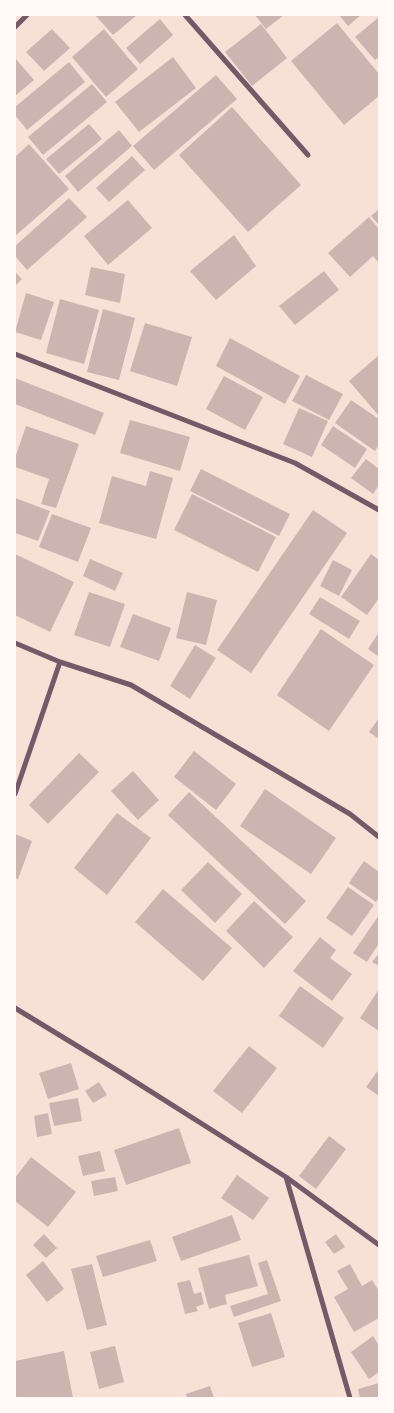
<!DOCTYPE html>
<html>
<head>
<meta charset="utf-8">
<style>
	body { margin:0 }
	#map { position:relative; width:394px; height:1413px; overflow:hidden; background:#f7e1d7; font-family:Quicksand,sans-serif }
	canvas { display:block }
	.frame { position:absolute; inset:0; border:16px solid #fffaf5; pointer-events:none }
</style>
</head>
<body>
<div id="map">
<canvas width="394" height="1413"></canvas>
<div class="frame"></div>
</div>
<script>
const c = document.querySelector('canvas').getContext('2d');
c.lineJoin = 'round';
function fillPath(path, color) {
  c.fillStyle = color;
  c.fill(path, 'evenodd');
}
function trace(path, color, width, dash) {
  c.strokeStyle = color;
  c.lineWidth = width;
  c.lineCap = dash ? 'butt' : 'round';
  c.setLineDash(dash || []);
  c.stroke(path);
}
fillPath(new Path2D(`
	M95,15H137L113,35Z
	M255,15H284L266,29Z
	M339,15H361L348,26Z
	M379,17V57L375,60L355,37Z
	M160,19L173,35L140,64L126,48Z
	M337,23L379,74V96L344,125L291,61Z
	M261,24L287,58L252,86L225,52Z
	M52,29L70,48L44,71L26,52Z
	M104,29L138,69L106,97L72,57Z
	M173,57L196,88L139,132L115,102Z
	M15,58L34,80L15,96Z
	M69,62L85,82L27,130L15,115V107Z
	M216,75L237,99L154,170L133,146Z
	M92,84L107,102L43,155L28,137Z
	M232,107L301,185L248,232L179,155Z
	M89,124L102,139L59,174L46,159Z
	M119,130L132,146L78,192L65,176Z
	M29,144L69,189L15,236V157Z
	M132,156L145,170L109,202L96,188Z
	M69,198L87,217L27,270L15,256V246Z
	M128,200L152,228L108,265L84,236Z
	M379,209V225L371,216Z
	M369,217L379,229V263L373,256L350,277L328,253Z
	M234,235L256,266L216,300L190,271Z
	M91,267L125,274L120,303L85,295Z
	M324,271L339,290L295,325L279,306Z
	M15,272L22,279L15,286Z
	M26,293L54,302L41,340L15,332Z
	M60,299L99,310L84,364L46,353Z
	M103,309L135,318L119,380L87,372Z
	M145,323L192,337L177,386L130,371Z
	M230,338L300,376L285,404L216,366Z
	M379,355V416L349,381Z
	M306,375L343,394L329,420L292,401Z
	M224,376L263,397L245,430L206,409Z
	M15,378L104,413L95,435L15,404Z
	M351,400L379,419V445L375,451L335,423Z
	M299,408L328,421L312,457L283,444Z
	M130,420L190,437L180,471L120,453Z
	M26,426L79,444L56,508L41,504L49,479L15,467V458Z
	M333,426L367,449L355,468L321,445Z
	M366,459L379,469V485L373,494L351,478Z
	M201,469L290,514L279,536L190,491Z
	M150,471L173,478L156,539L99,523L112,476L146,486Z
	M192,494L276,537L258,572L174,530Z
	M15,498L50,511L38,541L15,533Z
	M313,510L347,533L251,673L217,650Z
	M52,514L91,528L78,562L39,547Z
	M15,554L74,582L50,632L15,615Z
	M371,554L379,560V598L367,615L341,597Z
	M90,559L123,573L115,591L83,576Z
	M333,560L352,570L339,596L320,586Z
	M89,592L125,604L110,647L74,635Z
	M187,592L217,600L206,645L176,638Z
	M320,597L360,621L349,639L309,614Z
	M133,614L171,628L159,661L120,647Z
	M321,629L374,665L329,731L277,695Z
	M379,632V657L368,649Z
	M195,645L216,658L190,699L170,686Z
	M379,718V739L369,732Z
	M194,751L236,784L216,810L174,777Z
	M79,753L99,772L48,824L29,805Z
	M133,771L159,800L138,820L111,791Z
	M265,789L336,838L311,874L240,826Z
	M189,792L306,901L285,924L168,815Z
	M117,813L151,838L107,895L74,868Z
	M15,834L32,841L18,879L15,878Z
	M364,861L379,872V898L376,902L349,883Z
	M208,862L242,894L215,923L181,890Z
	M348,887L374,905L352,936L326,918Z
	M163,889L232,948L203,981L135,922Z
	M254,901L293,937L264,968L226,931Z
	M379,915V943L367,962L353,953Z
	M320,937L336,950L330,958L352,974L332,1001L293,971Z
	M379,953V966L372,962Z
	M300,986L344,1018L323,1048L279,1016Z
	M379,989V1031L360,1018Z
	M249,1046L277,1068L242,1113L213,1091Z
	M71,1063L79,1089L48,1099L39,1073Z
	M379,1069V1096L366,1087Z
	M99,1082L107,1095L93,1103L85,1091Z
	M78,1098L82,1121L54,1126L49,1103Z
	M48,1113L52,1134L37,1137L34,1116Z
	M179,1128L191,1163L126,1185L114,1150Z
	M329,1136L346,1149L316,1189L299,1176Z
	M100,1151L105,1171L83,1176L78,1156Z
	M31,1157L76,1192L48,1227L15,1201V1178Z
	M237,1175L269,1198L253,1220L221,1198Z
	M115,1177L118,1191L94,1196L91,1181Z
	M232,1215L241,1240L181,1261L172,1237Z
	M44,1234L57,1248L46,1258L33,1245Z
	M336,1234L345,1247L334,1254L325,1242Z
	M150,1240L157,1261L103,1277L96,1256Z
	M249,1255L258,1286L225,1295L227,1304L209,1309L198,1268Z
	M267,1260L281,1301L234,1317L230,1306L268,1294L258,1263Z
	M43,1261L64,1289L47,1302L26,1275Z
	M92,1264L107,1325L87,1330L71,1269Z
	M350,1264L362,1286L372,1280L379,1291V1318L354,1332L334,1297L348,1289L337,1271Z
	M190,1280L194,1294L201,1292L204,1304L196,1307L198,1311L185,1314L177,1283Z
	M271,1313L285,1357L252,1367L238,1323Z
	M373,1336L379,1345V1372L369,1379L351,1352Z
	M115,1346L124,1382L99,1389L90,1352Z
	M64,1351L73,1398H16L15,1361Z
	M379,1383V1398H360L358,1389Z
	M210,1386L214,1398H187L186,1394Z`), '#ccb4b1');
trace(new Path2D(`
	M185,15L308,155
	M15,27L27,15
	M15,354L295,463L379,510
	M15,643L60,662L131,685L350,814L379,837
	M15,794L60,662
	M15,1008L120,1072L286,1177L379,1245
	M286,1177L350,1398`), '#755966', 5);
</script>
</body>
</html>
